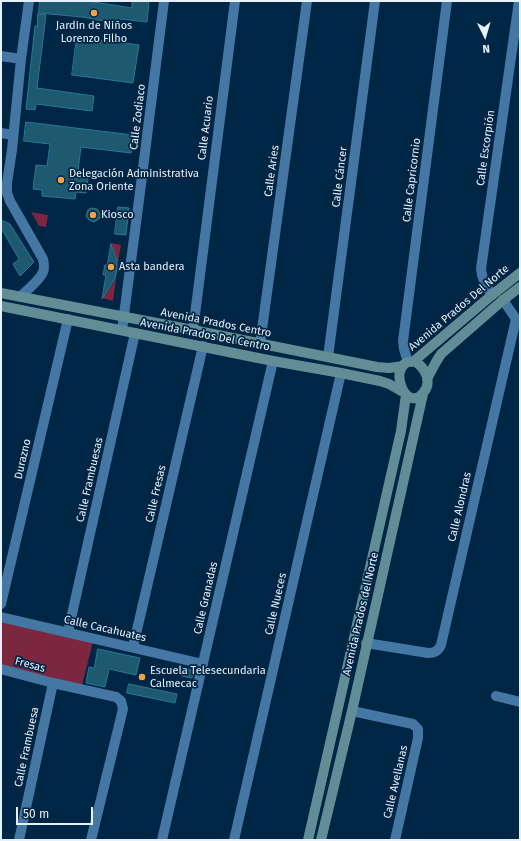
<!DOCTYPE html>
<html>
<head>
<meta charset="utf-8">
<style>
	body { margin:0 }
	#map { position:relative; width:521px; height:841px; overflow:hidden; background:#002645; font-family:"Fira Sans",sans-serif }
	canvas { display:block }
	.frame { position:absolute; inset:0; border:2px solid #e7f1fb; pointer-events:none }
	.north { position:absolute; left:465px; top:16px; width:40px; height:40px; -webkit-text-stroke:3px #002645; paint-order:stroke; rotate:175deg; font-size:11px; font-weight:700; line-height:16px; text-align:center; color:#e7f1fb }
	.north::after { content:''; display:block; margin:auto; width:14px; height:18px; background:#e7f1fb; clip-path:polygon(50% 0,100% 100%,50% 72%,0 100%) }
	.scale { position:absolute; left:16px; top:807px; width:77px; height:18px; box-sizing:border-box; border:2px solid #e7f1fb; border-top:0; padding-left:5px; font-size:12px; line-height:14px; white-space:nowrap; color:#e7f1fb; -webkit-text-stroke:3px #002645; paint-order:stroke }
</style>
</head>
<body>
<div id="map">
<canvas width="521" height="841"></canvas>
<div class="frame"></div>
<div class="north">N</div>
<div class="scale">50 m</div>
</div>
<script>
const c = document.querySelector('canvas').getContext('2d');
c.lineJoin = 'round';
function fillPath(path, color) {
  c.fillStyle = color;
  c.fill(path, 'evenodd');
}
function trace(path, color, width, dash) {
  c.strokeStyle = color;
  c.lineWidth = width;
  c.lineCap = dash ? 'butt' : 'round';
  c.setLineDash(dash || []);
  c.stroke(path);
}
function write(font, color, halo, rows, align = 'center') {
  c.font = font + ' "Fira Sans",sans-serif';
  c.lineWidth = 3.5;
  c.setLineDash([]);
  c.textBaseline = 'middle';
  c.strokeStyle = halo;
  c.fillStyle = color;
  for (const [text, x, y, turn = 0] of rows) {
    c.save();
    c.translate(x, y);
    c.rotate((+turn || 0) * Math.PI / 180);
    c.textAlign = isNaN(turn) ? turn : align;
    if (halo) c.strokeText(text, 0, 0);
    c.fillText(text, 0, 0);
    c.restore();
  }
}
fillPath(new Path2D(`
	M31,212L48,215L46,227L39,226Z
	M111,243L121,245L118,262Z
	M116,279L113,301L102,298L111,287Z
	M1,617L94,638L81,689L1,669Z`), '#7d263f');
const building = new Path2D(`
	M40,1H88L132,8V1H149L147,22L121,19L120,24L82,17L39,13Z
	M38,14L46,15L37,88L94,96L92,111L36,104L35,110L26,109L35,26H37Z
	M77,37L139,45L133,83L72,75Z
	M26,122L133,135L131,153L81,147L78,171L89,172L86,193L76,192L75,199L42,196V190L33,189L36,165L47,166L50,144L24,141Z
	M118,207L129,208L126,235L115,234Z
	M92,208L97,209L100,213V218L94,222L89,220L86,216L88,210Z
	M1,220L10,224L34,262L20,276L13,264L19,259L1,228Z
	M111,244L117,260V270L115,279L102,299L106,275H103L105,265H107Z
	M98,649L140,658L136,675L109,669L105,687L86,683L89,667L94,668Z
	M184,668L194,670L192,678L182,676Z
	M129,684L177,694L175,703L127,693Z`);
fillPath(building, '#1d5a70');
trace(building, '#277896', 1);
trace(new Path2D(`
	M1,56L21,59
	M1,133L13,135
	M492,295C486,287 482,280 481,269L519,1
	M20,297C26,291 40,280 43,272C45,268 44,264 43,259L10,201L7,193V183L12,150L21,59L29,1
	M122,330L139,200L164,1
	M193,330L235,1
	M260,344L307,1
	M328,357L375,1
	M408,362L404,349L403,341L447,1
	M1,604L68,319
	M1,617L203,664
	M68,632L135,333
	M366,643L428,653C435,653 438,651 441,645L516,319L503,300
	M133,647L203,346
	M1,669L53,683L116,697L121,701L123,709L91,840
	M496,696L520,702
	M352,711L413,724L418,729V738L395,840
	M19,840L53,683
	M162,840L273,361
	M234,840L341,373`), '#4477a3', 10);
trace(new Path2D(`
	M1,293L193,330L377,367L389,368L403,366
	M1,306L273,361L341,373L380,381L389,384L403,392
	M414,361L492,295L520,273
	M414,361C425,367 433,382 423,393C407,413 388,370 408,362C410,362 412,362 414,361Z
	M427,379L436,362L441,354L503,300L520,287
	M308,840L401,431L406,395
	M321,840L352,711L423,394`), '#618e96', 10);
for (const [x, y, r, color] of [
	[94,13,4,"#f4a344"],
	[61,180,4,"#f4a344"],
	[93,215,4,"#f4a344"],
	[111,267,4,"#f4a344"],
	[142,677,4,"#f4a344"]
]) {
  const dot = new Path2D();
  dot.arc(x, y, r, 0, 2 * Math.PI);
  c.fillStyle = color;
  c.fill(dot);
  trace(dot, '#002645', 1.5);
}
write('11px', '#e7f1fb', '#002645', [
	["Jardin de Niños",94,26,"center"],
	["Lorenzo Filho",94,39,"center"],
	["Delegación Administrativa",69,174],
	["Zona Oriente",69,187],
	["Kiosco",101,215],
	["Asta bandera",119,267],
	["Escuela Telesecundaria",150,671],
	["Calmecac",150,684]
], 'left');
write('11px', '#e7f1fb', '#002645', [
	["Calle Zodiaco",138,117,-83],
	["Calle Acuario",206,128,-83],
	["Calle Escorpión",486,148,-82],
	["Calle Aries",272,171,-82],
	["Calle Cáncer",340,177,-83],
	["Calle Capricornio",412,180,-83],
	["Avenida Prados Del Norte",459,308,-40],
	["Avenida Prados Centro",216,323,11],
	["Avenida Prados Del Centro",205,335,11],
	["Durazno",23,459,-77],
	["Calle Frambuesas",90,480,-77],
	["Calle Fresas",156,494,-77],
	["Calle Alondras",460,507,-77],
	["Calle Granadas",206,598,-77],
	["Calle Nueces",276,604,-77],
	["Avenida Prados del Norte",361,614,-77],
	["Calle Cacahuates",105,629,13],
	["Fresas",30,665,15],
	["Calle Frambuesa",27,747,-78],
	["Calle Avellanas",396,782,-77]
]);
</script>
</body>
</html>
